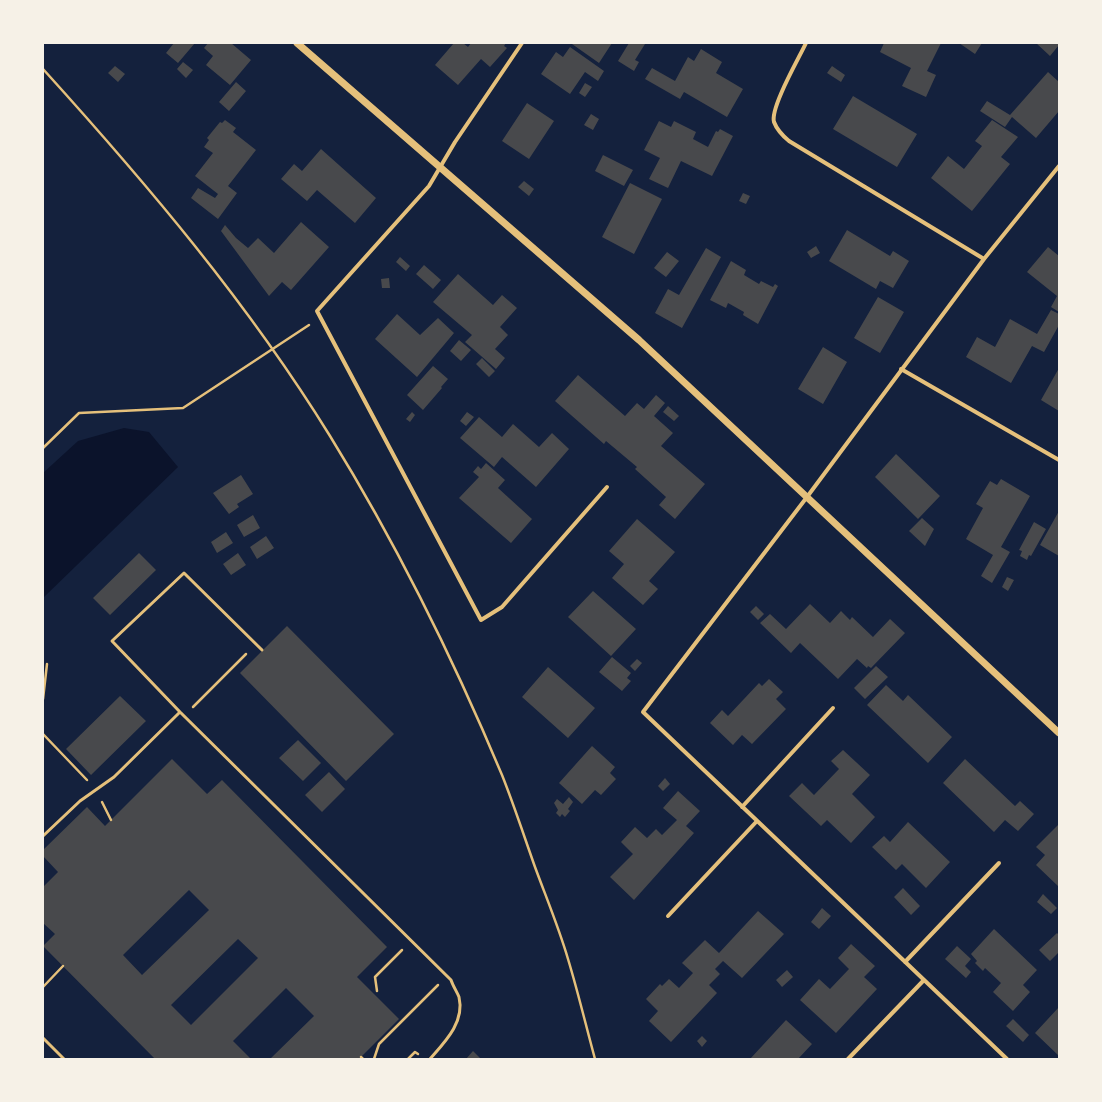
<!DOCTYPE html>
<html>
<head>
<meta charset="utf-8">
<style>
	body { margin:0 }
	#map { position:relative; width:1102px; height:1102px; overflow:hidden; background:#14213d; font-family:"Sofia Sans Condensed",sans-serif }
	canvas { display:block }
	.frame { position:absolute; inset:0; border:44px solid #f6f1e7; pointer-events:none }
</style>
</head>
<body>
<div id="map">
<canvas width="1102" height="1102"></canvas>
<div class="frame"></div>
</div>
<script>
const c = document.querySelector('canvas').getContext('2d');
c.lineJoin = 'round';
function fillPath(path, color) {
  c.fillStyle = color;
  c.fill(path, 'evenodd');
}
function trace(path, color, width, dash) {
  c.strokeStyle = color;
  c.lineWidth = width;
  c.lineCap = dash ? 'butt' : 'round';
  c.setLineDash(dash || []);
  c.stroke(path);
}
fillPath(new Path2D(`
	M124,428L149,432L178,467L43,598V473L78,441Z`), '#0b132b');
fillPath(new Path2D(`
	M174,43H195L178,63L166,53Z
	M208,43H231L251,60L230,85L206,65L213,56L204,48Z
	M454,43H463L468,47L471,43H506L504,46L507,48L490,67L481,59L458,85L435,65Z
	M573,43H612L599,63L572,44Z
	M629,43L645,44L635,60L639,62L634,71L618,61Z
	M884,43H941L927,71L936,75L926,97L902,86L911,68L880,52Z
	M959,43H982L975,54Z
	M1036,43H1058L1059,45L1050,56Z
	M570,47L604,71L598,81L585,72L570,94L541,74L556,52L563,57Z
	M701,49L722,62L716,73L743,89L727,117L684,92L680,99L645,79L652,68L675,81L688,57L694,61Z
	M183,62L193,70L186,78L177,69Z
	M115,66L125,74L118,82L108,73Z
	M832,66L845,75L841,82L827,73Z
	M1048,72L1059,82V111L1036,138L1012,117L1005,127L980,111L987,101L1010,115Z
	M236,82L246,91L229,111L219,102Z
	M585,83L592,87L585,97L579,93Z
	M853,96L917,134L897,167L833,129Z
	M527,103L554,121L529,159L502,141Z
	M591,114L599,119L593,130L584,125Z
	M225,120L236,128L233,132L256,150L228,186L237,193L218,219L191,198L198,188L215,198L218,194L195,176L213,153L204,147L209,140L207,138L220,122L222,123Z
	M992,120L1018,137L1001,157L1010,164L972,211L931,178L948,156L964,169L982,146L975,141Z
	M659,121L671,127L674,121L696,132L693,139L708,147L716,131L718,132L720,129L733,136L712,176L681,161L668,188L649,179L660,158L644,150Z
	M321,149L376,198L355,223L317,190L307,201L281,179L294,164L302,171Z
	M603,155L633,170L624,186L595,171Z
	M524,181L534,189L529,196L518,187Z
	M630,183L662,199L634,254L602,237Z
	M743,193L750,196L746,204L739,201Z
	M301,222L329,247L291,290L282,282L269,296L221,231L225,225L236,238L248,248L258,238L274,253Z
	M847,230L890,256L893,251L909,261L893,288L880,281L876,289L829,261Z
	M816,246L820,253L811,258L807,252Z
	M1048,247L1059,256V312L1051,307L1057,296L1027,272Z
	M706,248L721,257L682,328L655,313L668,289L679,295Z
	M667,252L679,261L666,277L654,268Z
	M400,257L410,266L406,271L396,262Z
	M731,261L746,270L744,275L759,284L761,281L773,287L775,284L778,286L758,324L743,315L744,312L728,303L726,308L710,300Z
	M424,265L441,280L433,289L416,274Z
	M458,274L493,305L502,295L517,308L500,327L508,335L495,349L505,358L496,369L465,342L472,335L433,302Z
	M389,278L390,288H382L381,279Z
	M878,297L904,312L880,353L854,338Z
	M1051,310L1059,314V325L1044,352L1032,346L1011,383L966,357L977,337L995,347L1010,319L1037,334Z
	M397,314L420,335L438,318L454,333L417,377L375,339Z
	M459,340L471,350L461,361L450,351Z
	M823,347L847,362L823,404L798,389Z
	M482,358L495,371L489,377L476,364Z
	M433,366L448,379L441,387L442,388L423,410L407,395Z
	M1059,368V411L1041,400Z
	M578,375L625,416L637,403L644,409L656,395L665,403L654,416L673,433L661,446L705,484L675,519L659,505L666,497L635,469L637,467L606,441L604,444L555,401Z
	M668,406L679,416L674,421L663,412Z
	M412,412L415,415L410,422L406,419Z
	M467,412L474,417L466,426L460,421Z
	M479,417L502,437L513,424L539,447L552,433L569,449L536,487L502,457L494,467L460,438Z
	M896,454L940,496L918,519L875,477Z
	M486,463L505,480L498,488L532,519L511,543L459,498L479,477L473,472L478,466L481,469Z
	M241,475L253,494L237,504L239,507L229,514L213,493Z
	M1001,479L1030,496L1001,547L1010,552L992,583L981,576L993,555L966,539L983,508L976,504L990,481L997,485Z
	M1059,511V556L1040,545Z
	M253,515L260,528L244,537L237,525Z
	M922,518L934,529L925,546L909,531Z
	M637,519L675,552L649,581L658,589L643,605L612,578L624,564L609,551Z
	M1034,522L1046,529L1031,556L1029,555L1027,560L1020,556L1022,551L1019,550Z
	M226,532L233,543L217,553L211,542Z
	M266,536L274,548L257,559L250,547Z
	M139,553L156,570L110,615L93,598Z
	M238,553L246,565L231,575L223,564Z
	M1007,577L1014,580L1008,591L1002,587Z
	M593,591L636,629L611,656L568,617Z
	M810,604L830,623L841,611L850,620L852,617L873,637L890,619L905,633L871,668L868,666L867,668L857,659L838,679L800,643L791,653L760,623L770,614L786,629Z
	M756,606L764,614L758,620L750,612Z
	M287,626L394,734L346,781L240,673Z
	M612,657L631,673L627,678L631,681L622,691L599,672Z
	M637,659L642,663L635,671L630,666Z
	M876,666L888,677L865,699L854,688Z
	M548,667L595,708L568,738L522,697Z
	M769,679L783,692L776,699L786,709L752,744L742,735L733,745L710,723L722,710L728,716L759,683L762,686Z
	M886,685L903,701L908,695L952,737L928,763L867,705Z
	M120,696L146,721L91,775L66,749Z
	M298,740L321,763L303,781L279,758Z
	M592,746L615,767L610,773L616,779L601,795L595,790L582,804L559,783Z
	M843,750L870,775L852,794L875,817L851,843L827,820L821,826L789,796L802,783L814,795L839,769L831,761Z
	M172,759L207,794L222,780L387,947L357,977L399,1019L359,1059H270L314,1016L286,988L233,1041L251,1059H155L43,946L55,934L43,923V887L58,872L43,856V850L87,807L105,826ZM189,890L209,910L142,975L123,955ZM238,939L258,958L191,1025L171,1005Z
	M965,759L1015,806L1020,801L1034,814L1018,831L1005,820L994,832L943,783Z
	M329,772L345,789L322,812L305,795Z
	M665,778L670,784L663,791L658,786Z
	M678,791L700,811L686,826L694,833L634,900L610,877L633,854L621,842L635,827L647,838L656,829L662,835L677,820L663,808Z
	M569,797L573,802L568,809L570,811L565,817L562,814L560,817L556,813L558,810L554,803L557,799L563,804Z
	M908,822L950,862L926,888L902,864L896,870L872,847L884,836L890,842Z
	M1059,824V887L1036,865L1045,855L1036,847Z
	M903,888L920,906L911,915L894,897Z
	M1043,894L1057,908L1051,914L1037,902Z
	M822,908L831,916L819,929L811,922Z
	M758,911L784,934L742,978L723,961L715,969L720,974L709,985L717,993L671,1042L649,1021L658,1011L646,999L660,984L662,986L669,979L679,988L693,973L682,963L705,940L719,953Z
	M994,929L1037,970L1023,985L1030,992L1013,1011L993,992L1001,983L985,968L983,971L975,963L977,961L971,954Z
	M1057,933L1059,935V952L1050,961L1039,950Z
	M851,944L875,966L864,977L877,989L836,1033L800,1000L819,979L830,989L849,969L838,958Z
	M957,946L971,959L965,966L971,972L966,978L945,959Z
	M787,970L793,977L782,987L776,980Z
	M1059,1007V1056L1035,1033Z
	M1013,1019L1029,1035L1023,1042L1006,1026Z
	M786,1020L812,1044L798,1059H750Z
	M702,1036L707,1041L702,1047L697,1041Z
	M473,1051L481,1059H466Z`), '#48494c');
trace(new Path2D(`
	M43,69C147,184 248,303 330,436C396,543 453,658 502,775C514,805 524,836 535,867C546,897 559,928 568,959C578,992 586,1026 595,1059
	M43,448L79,413L183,408L309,325
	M43,699L47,664
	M193,707L246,654
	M43,734L87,780
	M102,802L111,820
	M43,987L63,966
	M377,991L375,977L402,950
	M361,1057L363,1059
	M374,1059L379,1044L438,985
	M408,1059L415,1052L418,1054`), '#e5c07b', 2.5);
trace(new Path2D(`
	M262,650L184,573L112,641L180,712L451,980C453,986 457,992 459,997C465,1022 445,1042 430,1059
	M43,836L80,801L114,777L180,712
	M43,1038L64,1059`), '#e5c07b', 3);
trace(new Path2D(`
	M522,43L455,142L429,186L317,311L481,620L502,607L607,487
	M806,43C799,58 770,108 774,122C777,130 783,136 789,141L984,259
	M901,369L1059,460
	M742,807L833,708
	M668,916L757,821
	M905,962L999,863
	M848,1059L924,980
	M1007,1059L643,712L807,497L984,259L1059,166`), '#e5c07b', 4);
trace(new Path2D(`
	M297,43L639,340L1059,733`), '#e5c07b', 7);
</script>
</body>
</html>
